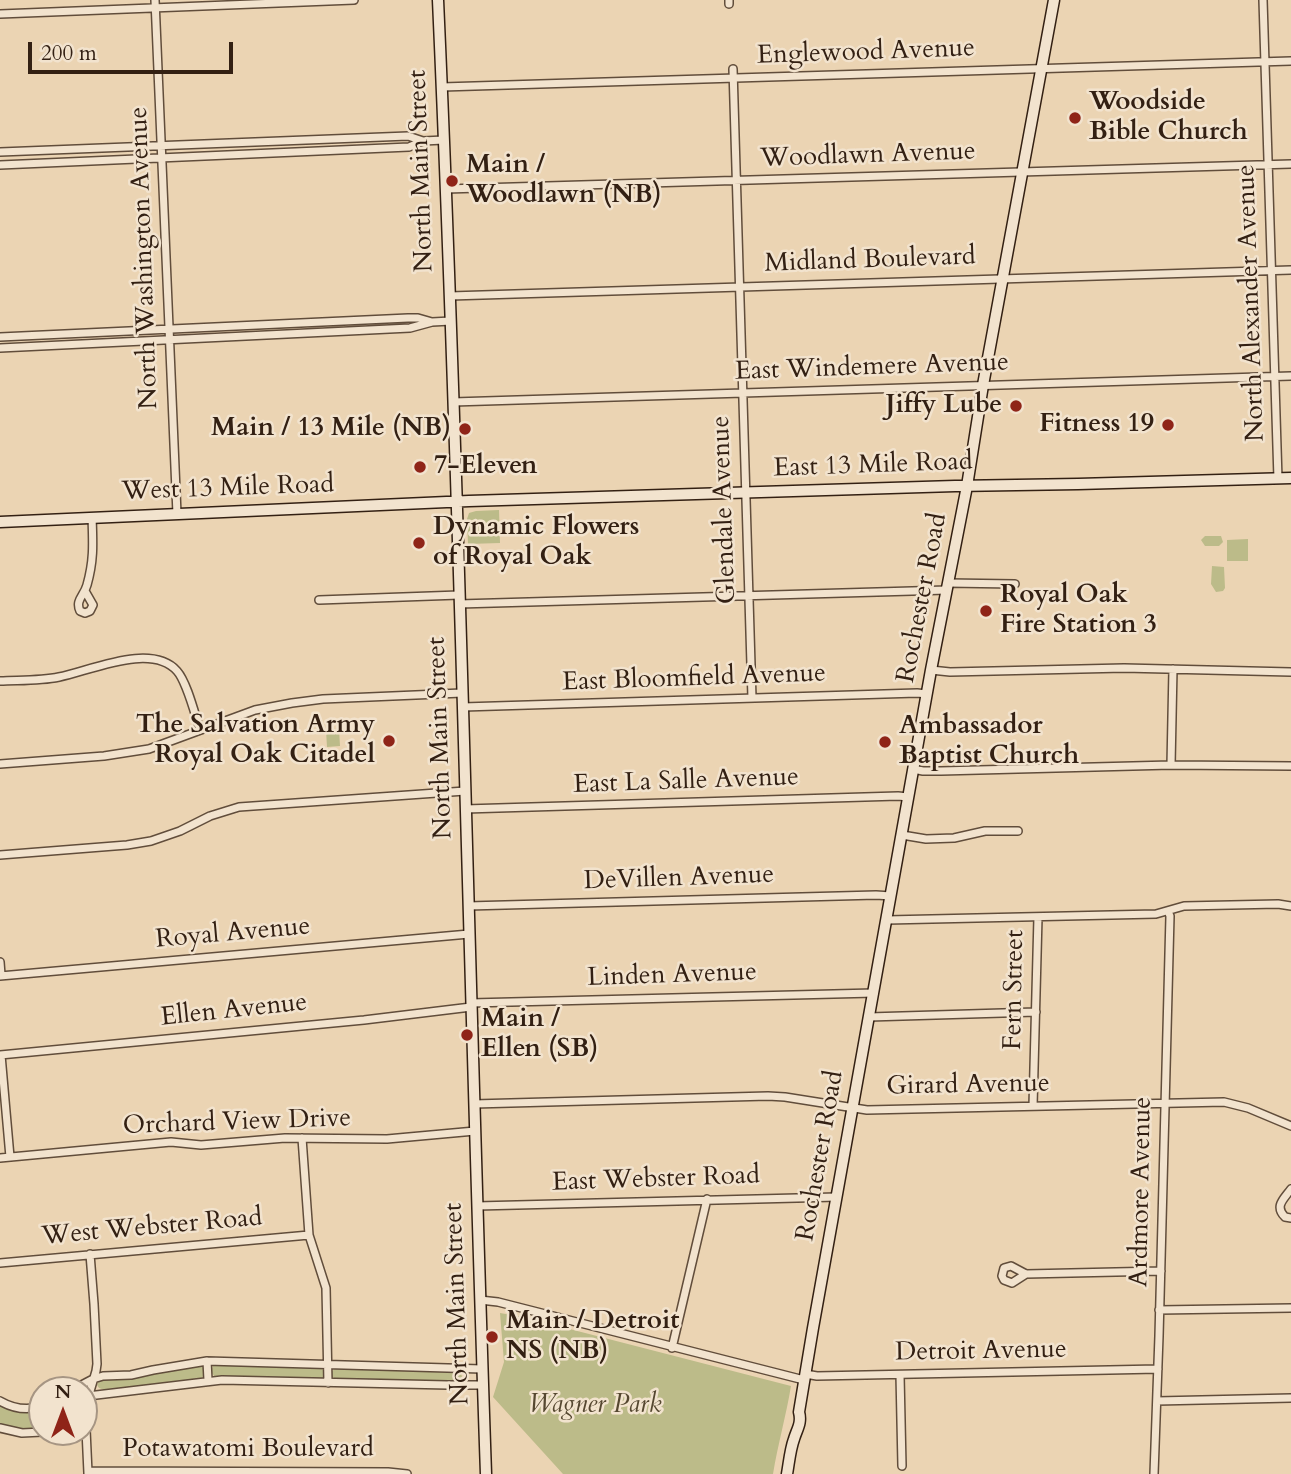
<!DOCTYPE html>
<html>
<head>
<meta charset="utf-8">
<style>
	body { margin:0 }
	#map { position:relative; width:1291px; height:1474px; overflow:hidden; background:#ebd4b3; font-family:Cardo,serif }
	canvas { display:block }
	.north { position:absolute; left:28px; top:1376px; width:70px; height:70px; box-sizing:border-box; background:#f2e3ce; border:2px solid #a69583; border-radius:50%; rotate:0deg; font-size:19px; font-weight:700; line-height:28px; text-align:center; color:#332013 }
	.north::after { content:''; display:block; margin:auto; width:24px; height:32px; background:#8f2418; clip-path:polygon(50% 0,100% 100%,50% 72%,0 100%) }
	.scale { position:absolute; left:28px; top:42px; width:205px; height:32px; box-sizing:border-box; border:4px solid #332013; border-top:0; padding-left:9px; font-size:21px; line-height:24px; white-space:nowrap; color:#332013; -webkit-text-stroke:5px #f2e3ce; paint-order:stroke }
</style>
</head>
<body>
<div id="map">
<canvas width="1291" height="1474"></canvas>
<div class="north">N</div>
<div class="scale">200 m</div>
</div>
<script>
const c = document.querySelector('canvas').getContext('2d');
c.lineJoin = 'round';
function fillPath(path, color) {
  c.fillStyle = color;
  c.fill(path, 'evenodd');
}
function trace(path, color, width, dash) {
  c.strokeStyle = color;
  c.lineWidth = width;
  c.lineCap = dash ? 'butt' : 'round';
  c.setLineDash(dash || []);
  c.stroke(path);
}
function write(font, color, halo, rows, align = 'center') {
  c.font = font + ' Cardo,serif';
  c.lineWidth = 5;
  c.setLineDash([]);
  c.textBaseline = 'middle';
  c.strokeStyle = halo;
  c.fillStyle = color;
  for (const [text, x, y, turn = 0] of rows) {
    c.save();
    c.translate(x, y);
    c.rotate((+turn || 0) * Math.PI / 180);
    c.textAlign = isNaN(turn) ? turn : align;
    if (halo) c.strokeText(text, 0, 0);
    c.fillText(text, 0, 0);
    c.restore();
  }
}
fillPath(new Path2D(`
	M499,510L500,543L468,544L467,519L469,513L476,511Z
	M1205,536H1221L1223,542L1219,546H1205L1201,540Z
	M1248,539V561H1227V540Z
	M1212,566L1224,567L1225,588L1223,591L1216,592L1211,584Z
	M339,729L340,746L327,747L326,730Z
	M500,1313L523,1317L791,1386C786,1416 778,1444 773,1474H563L493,1397L504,1362Z
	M200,1365L205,1369L204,1376L201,1378L107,1391L99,1388L97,1385L99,1381L102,1380C135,1377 167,1370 200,1365Z
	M213,1365L319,1368L324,1370L325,1374L323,1378L319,1379L215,1377L211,1372Z
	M336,1368L458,1371L461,1373L462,1377L460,1381L456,1382L336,1379L331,1376V1372Z
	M0,1405C15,1412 26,1413 42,1409V1429L21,1430L0,1425Z`), '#bcbb89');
const street = new Path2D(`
	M155,0L177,514
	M729,0V4
	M1263,0L1278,479
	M0,14L354,0
	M733,69L752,698
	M442,87L1291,61
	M0,152L408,136L423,141
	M0,165L409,147L423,141L444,140
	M446,189L1291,164
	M450,296L1291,270
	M0,337L408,318H418L432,322L451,321
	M0,348L410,328L432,322
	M453,402L1291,376
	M948,583L1015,584
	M85,591L93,605L90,611L85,613L80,611C75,600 84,596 87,585C94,560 93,544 92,517
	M319,600L459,595
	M459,604L947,590
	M931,670L950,672L1124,668L1291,672
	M0,681C20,680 40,681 59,677C90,671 151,642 177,671C187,682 195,715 200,730
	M463,707L917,693L927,694
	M0,764L104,756L149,749L255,710L292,703L323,699L462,693
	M1171,765L1173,669
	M913,769L923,771H941L1171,765L1291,766
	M465,809L898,796L908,797
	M902,835L926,839L954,838L985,831H1018
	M0,855L127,845L151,841L180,831L210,816L239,807L465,791
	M468,906L876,895L891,896
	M887,920L1156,914L1184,906L1278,904L1291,906
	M0,962L1,975
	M0,976L469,934
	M471,1003L874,993
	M869,1017L1036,1012
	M0,1055L364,1020L471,1007
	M1,1055L10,1157
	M474,1104L768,1096L785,1097L867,1110L1224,1102L1248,1108L1291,1126
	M1033,1106L1038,917
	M302,1138L309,1235L326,1288L328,1383
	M0,1158L171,1142L201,1145L285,1138L387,1139L475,1131
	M1291,1189C1284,1199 1274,1206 1285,1217L1291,1218
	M477,1206L837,1197
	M0,1263L309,1235
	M1026,1274L1012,1283L1004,1280L1002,1276L1004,1268L1011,1266L1026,1274L1161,1271
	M480,1300L498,1302L804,1380
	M1159,1310L1291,1308
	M672,1348L707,1199
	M207,1361L208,1380
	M805,1374L817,1376L1158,1369
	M900,1375L902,1466
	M72,1390L93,1379L103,1376L131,1375L153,1370L207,1361L482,1369
	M88,1396L222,1380L448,1385H483
	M0,1401C14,1409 27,1411 42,1406
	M1157,1401L1291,1398
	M0,1428L22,1433L42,1432
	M88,1471L388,1472L407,1474
	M88,1473L85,1408L96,1371L97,1364L94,1304L90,1254
	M1154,1474L1159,1336L1170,916L1168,911`);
const secondary = new Path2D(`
	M438,0C460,491 469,983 486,1474
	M0,522L469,501L955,486L1078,484L1291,478
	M787,1474C789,1463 790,1450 794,1439C797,1429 802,1423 799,1412L813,1328L931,670L967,486L983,385L1054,0`);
trace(street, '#614d3b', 10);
trace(secondary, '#332013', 13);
trace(street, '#f2e3ce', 7);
trace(secondary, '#f2e3ce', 10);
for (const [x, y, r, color] of [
	[1075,118,7,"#8f2418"],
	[452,181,7,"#8f2418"],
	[1016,406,7,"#8f2418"],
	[1168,425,7,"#8f2418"],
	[465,429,7,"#8f2418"],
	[420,467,7,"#8f2418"],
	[419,543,7,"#8f2418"],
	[986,611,7,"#8f2418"],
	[389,741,7,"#8f2418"],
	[885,742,7,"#8f2418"],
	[467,1035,7,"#8f2418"],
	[492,1337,7,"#8f2418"]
]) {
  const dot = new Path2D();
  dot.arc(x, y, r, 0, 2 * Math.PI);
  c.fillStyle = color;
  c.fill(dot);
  trace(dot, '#f2e3ce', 2.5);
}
write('26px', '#332013', '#f2e3ce', [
	["Englewood Avenue",866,53,-2],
	["Woodlawn Avenue",868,156,-2],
	["North Main Street",422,171,-92],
	["North Washington Avenue",145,258,-92],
	["Midland Boulevard",870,261,-2],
	["North Alexander Avenue",1252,303,-92],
	["East Windemere Avenue",872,368,-2],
	["East 13 Mile Road",873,466,-2],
	["West 13 Mile Road",228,489,-2],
	["Glendale Avenue",725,510,-92],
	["Rochester Road",923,598,-79],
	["East Bloomfield Avenue",694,679,-2],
	["North Main Street",441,738,-92],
	["East La Salle Avenue",686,782,-2],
	["DeVillen Avenue",679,879,-2],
	["Royal Avenue",233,934,-5],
	["Linden Avenue",672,976,-2],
	["Fern Street",1015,990,-89],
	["Ellen Avenue",234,1011,-6],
	["Girard Avenue",968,1086,-1],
	["Orchard View Drive",237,1123,-2],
	["Rochester Road",821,1156,-80],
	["East Webster Road",656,1180,-2],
	["Ardmore Avenue",1142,1192,-89],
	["West Webster Road",152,1228,-5],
	["North Main Street",458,1304,-92],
	["Detroit Avenue",981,1352,-1],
	["Potawatomi Boulevard",248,1450]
]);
write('bold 26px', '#332013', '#f2e3ce', [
	["Woodside",1089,103],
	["Bible Church",1089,133],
	["Main /",466,166],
	["Woodlawn (NB)",466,196],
	["Jiffy Lube",1002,406,"right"],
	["Fitness 19",1154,425,"right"],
	["Main / 13 Mile (NB)",451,429,"right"],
	["7-Eleven",434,467],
	["Dynamic Flowers",433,528],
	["of Royal Oak",433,558],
	["Royal Oak",1000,596],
	["Fire Station 3",1000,626],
	["The Salvation Army",375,726,"right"],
	["Royal Oak Citadel",375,756,"right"],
	["Ambassador",899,727],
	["Baptist Church",899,757],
	["Main /",481,1020],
	["Ellen (SB)",481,1050],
	["Main / Detroit",506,1322],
	["NS (NB)",506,1352]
], 'left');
write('italic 26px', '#554730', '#f2e3ce', [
	["Wagner Park",595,1406]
]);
</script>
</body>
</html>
